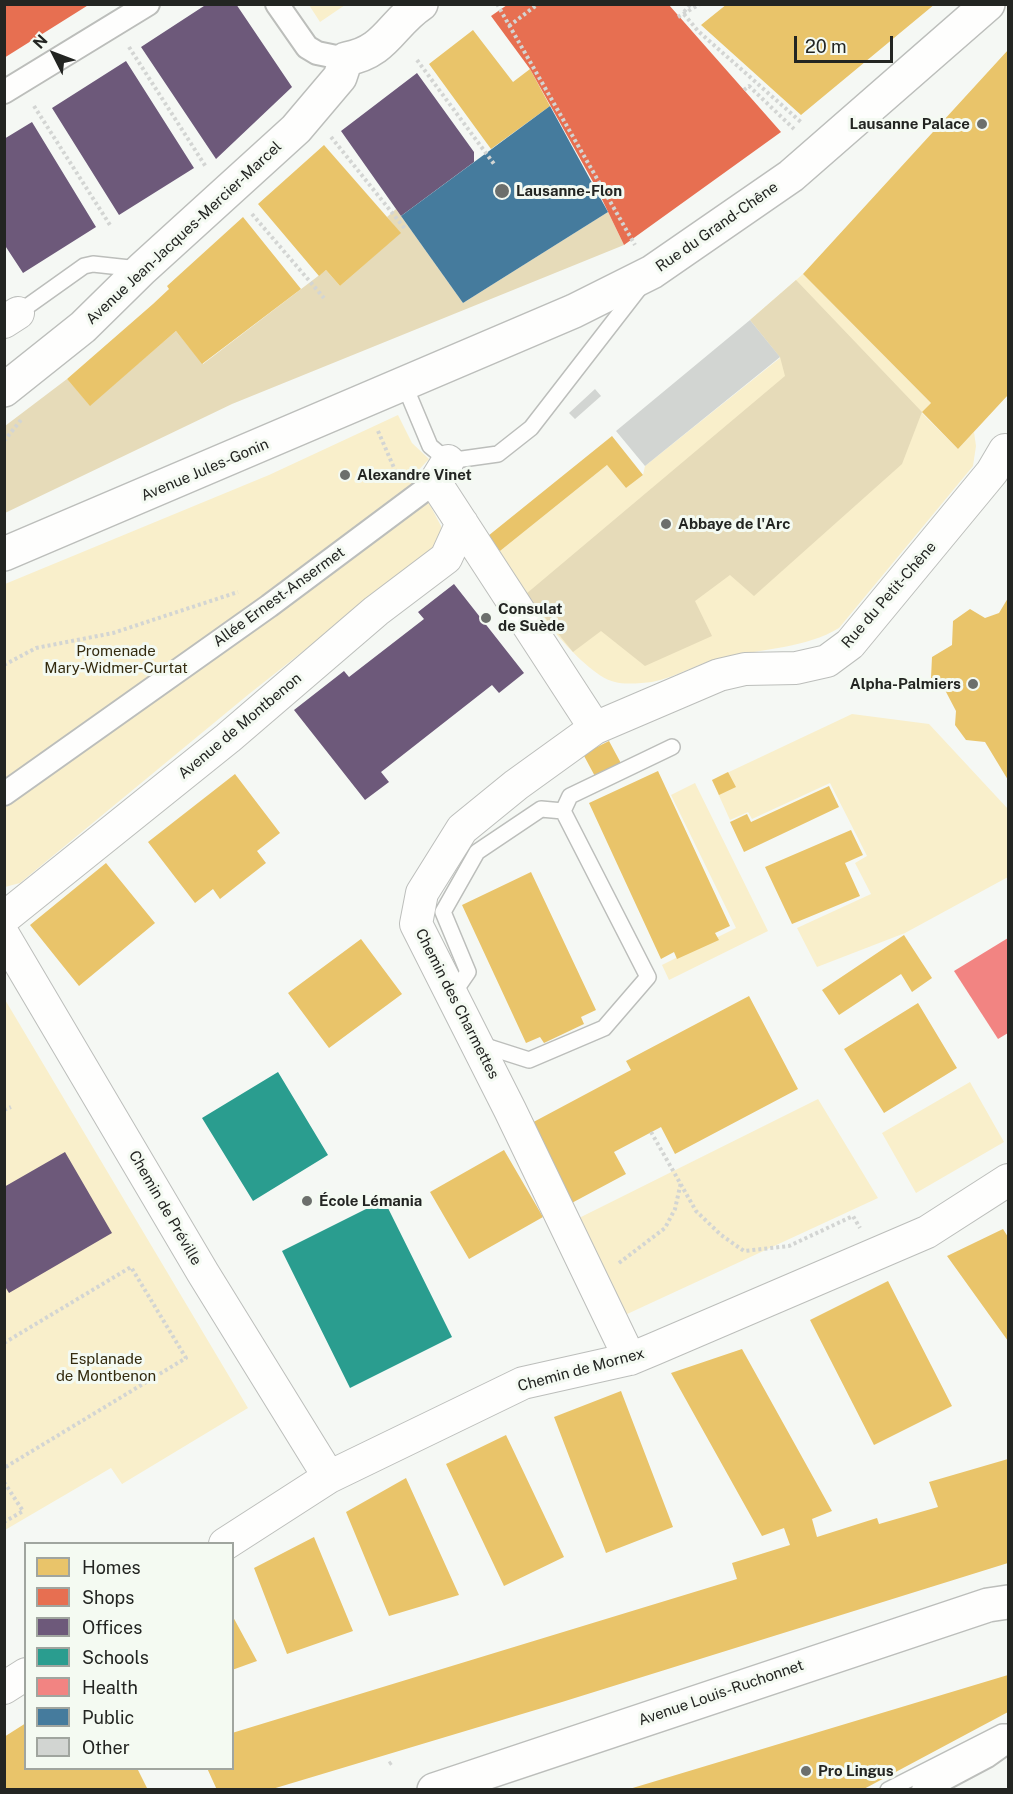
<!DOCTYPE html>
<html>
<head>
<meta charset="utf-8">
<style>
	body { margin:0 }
	#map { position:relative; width:1013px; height:1794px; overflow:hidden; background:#f5f8f4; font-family:"Public Sans",sans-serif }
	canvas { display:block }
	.frame { position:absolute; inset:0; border:6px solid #232522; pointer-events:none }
	.legend { position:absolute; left:24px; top:1542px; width:210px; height:228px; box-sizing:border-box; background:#f4faf2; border:2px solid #a0a59f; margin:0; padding:8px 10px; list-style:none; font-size:18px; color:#232522 }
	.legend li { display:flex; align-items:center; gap:12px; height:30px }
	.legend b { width:30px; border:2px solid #a0a59f }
	.north { position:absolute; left:24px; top:24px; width:60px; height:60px; -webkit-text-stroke:4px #f4faf2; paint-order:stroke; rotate:312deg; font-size:16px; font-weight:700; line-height:24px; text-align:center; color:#232522 }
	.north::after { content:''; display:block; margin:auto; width:21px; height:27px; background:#232522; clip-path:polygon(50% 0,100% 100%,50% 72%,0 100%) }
	.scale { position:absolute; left:794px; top:36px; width:99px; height:27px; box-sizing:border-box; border:3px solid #232522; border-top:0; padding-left:8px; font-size:18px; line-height:21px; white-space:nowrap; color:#232522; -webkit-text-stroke:4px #f4faf2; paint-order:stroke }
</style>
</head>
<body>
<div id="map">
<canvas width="1013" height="1794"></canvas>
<div class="frame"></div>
<ul class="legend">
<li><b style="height:16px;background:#e9c46a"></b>Homes</li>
<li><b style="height:16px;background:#e76f51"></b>Shops</li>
<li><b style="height:16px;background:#6d597a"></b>Offices</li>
<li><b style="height:16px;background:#2a9d8f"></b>Schools</li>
<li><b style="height:16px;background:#f28482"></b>Health</li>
<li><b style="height:16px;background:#457b9d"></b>Public</li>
<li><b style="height:16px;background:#d2d5d2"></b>Other</li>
</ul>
<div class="north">N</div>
<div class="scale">20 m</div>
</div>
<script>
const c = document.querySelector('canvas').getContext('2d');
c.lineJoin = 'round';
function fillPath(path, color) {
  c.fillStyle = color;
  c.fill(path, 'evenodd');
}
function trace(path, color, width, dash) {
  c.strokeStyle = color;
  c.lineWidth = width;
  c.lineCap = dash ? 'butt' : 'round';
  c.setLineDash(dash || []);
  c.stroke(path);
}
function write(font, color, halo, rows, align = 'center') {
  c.font = font + ' "Public Sans",sans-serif';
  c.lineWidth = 6;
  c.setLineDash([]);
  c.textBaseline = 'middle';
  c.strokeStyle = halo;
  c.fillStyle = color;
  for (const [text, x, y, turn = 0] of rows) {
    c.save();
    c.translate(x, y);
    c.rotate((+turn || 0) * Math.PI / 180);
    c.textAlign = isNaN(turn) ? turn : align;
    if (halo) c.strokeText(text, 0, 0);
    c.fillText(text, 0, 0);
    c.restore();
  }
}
fillPath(new Path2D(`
	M309,5H345L320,22Z
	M803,274L931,403L922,413L958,449L974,432L976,446L973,466L839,628C806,648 763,649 725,657C700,662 677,677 652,682C642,683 625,685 615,682C581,675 513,583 500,551L607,465L626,488L643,475L645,466L780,358L750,320Z
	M398,415L412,443L429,459L414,475L441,526V542L249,694L20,883L5,887V584L269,475Z
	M852,714L929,724L1008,809V877L905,933L817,967L797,928L871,894L855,863L867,856L830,783L752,819L748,812L730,820L712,780Z
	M695,783L768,931L669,980L662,965L736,928L671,795Z
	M4,998L248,1408L122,1484L111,1468L5,1530Z
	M970,1082L1004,1142L916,1193L882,1133Z
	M818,1099L878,1198L625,1315L575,1220Z`), '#f9efcb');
fillPath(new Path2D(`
	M396,209L463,303L608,212L624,245L232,404L5,513V426L67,379L90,405L176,331L203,364L326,270L340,286L400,233L387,217Z
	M796,280L922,412L902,464L754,596L730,575L695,601L712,636L645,666L601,631L573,652L526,594L785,376L780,357L750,320Z`), '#e6dbb9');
fillPath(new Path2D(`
	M727,4H935L801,115L701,25Z
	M473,30L513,82L530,69L550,106L491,149L429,64Z
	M1008,50V395L958,449L922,412L931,403L803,274Z
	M324,145L401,233L340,286L326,270L319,276L258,204Z
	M243,217L301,289L202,364L176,331L90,406L67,379L153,304L169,289L167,286Z
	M612,436L643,475L626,488L607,465L500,551L488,536Z
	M1008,598V780L985,742L966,740L955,725L956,711L945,690L931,678L932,657L952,645L953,621L970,609L985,618L999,613Z
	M609,741L623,767L597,780L583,754Z
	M658,771L730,926L715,933L719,940L677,959L674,952L661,959L589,803Z
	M728,772L736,787L719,795L712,780Z
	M235,774L280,833L257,851L266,863L220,899L213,889L195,903L148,842Z
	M829,786L839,807L744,852L730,822L747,814L751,822Z
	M851,830L863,855L845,863L860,896L792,924L765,867Z
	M106,863L155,923L79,986L30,925Z
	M531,872L596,1010L581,1017L584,1024L544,1043L540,1037L526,1043L462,905Z
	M904,935L932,978L912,992L901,974L839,1015L822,990Z
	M361,939L402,994L329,1048L288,993Z
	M749,996L798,1089L675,1154L661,1127L614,1152L626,1174L568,1205L526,1126L631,1070L626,1061Z
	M918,1003L957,1068L884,1113L844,1049Z
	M504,1150L543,1217L469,1259L430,1192Z
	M1003,1229L1008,1237V1341L947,1256Z
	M888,1281L952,1406L874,1445L810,1320Z
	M742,1349L832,1511L812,1519L817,1537L877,1518L879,1524L938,1507L929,1482L1008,1459V1563L562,1702L269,1790H217L207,1768H232V1733L737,1579L732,1563L790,1545L784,1528L762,1536L671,1373Z
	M621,1391L673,1527L606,1553L554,1417Z
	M506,1435L564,1557L504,1586L446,1464Z
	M406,1478L459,1595L389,1616L346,1512Z
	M314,1537L353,1631L287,1654L254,1568Z
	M232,1615L257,1661L232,1670Z
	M1008,1675V1712L862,1790H626Z
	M26,1723V1768H137L148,1790H4V1737Z`), '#e9c46a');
fillPath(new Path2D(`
	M4,4H90L4,58Z
	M507,5H669L781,132L624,245L597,189L530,69L491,16Z`), '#e76f51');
fillPath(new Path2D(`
	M207,4H236L292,87L216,159L141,47Z
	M126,61L194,168L119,215L52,108Z
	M417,73L474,152V162L401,216L341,131Z
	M32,122L96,227L23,273L4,244V139Z
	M454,584L524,673L499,693L492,685L381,772L389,782L365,800L294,710L344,671L349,677L424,619L418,612Z
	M65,1152L112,1233L9,1293L4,1285V1187Z`), '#6d597a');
fillPath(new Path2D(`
	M278,1072L328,1155L253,1201L202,1118Z
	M384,1200L452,1337L350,1388L282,1251Z`), '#2a9d8f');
fillPath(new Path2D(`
	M1008,938V1033L998,1039L954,971Z`), '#f28482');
fillPath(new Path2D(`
	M550,106L608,212L463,303L401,216Z`), '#457b9d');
fillPath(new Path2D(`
	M750,320L780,357L645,466L616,431Z
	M595,389L601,396L575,419L569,413Z`), '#d2d5d2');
const service = new Path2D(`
	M18,313L84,266L93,264L139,269
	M404,384L430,446L448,461L498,454L531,428L641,286
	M563,811L570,796L672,747
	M453,994L468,972L443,912L477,852L541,809L563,811L648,977L604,1028L529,1060L479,1044
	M888,1790L1002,1732H1008`);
const pedestrian = new Path2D(`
	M277,4L307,47L317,53L346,59
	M4,92L148,4
	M4,794L269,606L435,482
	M923,1790L987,1756L1008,1741`);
const minor = new Path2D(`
	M4,322L18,313
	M448,461L435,482L595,728
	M4,918L228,738L376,611L446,558L462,523
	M4,936L203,1273L329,1477
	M630,1359L510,1110L416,924L422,893L462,829L516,785L595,728L719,675L745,669L796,668L827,661L850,644L992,472L1005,450
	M225,1544L329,1477L523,1383L630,1359L654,1349L927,1232L1008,1180
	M4,1688L26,1674`);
const tertiary = new Path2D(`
	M4,390L83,327L142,269L296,129L340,77L346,59C386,52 391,24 421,4`);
const secondary = new Path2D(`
	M434,1790L988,1605L1008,1602`);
const primary = new Path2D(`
	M4,554L574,311L652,272L791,176L988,4`);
trace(service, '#bcbebb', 18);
trace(pedestrian, '#bcbebb', 26);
trace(minor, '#bcbebb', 34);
trace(tertiary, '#bcbebb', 36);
trace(secondary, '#bcbebb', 36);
trace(primary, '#bcbebb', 36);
trace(new Path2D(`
	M497,4L635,245
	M690,5L683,13L698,31L802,123
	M678,17L700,4
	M509,26L538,4
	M129,47L206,167
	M417,60L494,164
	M744,90L749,86L794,129
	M34,106L110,225
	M331,137L406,230
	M252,214L324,298
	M378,431L398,477
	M4,441L21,420
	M4,665L36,648L113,633L238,592
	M4,1110L11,1107
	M651,1132L696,1211L721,1235L744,1251L789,1246L853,1216L860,1228
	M619,1263L665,1228L675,1209L681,1182
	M4,1343L131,1267L186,1358L4,1468
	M4,1482L23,1511L4,1522
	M389,1764L392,1762`), '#d3d5d3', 4, [3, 3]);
trace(service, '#fefefd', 15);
trace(pedestrian, '#fefefd', 22);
trace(minor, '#fefefd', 32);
trace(tertiary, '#fefefd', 33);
trace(secondary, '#fefefd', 33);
trace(primary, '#fefefd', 33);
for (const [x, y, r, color] of [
	[982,124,6,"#6c6f6c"],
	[502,191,8,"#6c6f6c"],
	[345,475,6,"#6c6f6c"],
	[666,524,6,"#6c6f6c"],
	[486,618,6,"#6c6f6c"],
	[973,684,6,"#6c6f6c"],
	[307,1201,6,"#6c6f6c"],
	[806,1771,6,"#6c6f6c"]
]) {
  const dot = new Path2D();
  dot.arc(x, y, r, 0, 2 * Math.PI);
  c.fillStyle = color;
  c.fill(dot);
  trace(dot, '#f4faf2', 2);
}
write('bold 15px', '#232522', '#f4faf2', [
	["Lausanne Palace",970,124,"right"],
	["Lausanne-Flon",516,191],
	["Alexandre Vinet",357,475],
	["Abbaye de l'Arc",678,524],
	["Consulat",498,609],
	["de Suède",498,626],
	["Alpha-Palmiers",961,684,"right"],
	["École Lémania",319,1201],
	["Pro Lingus",818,1771]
], 'left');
write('15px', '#232522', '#f4faf2', [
	["Rue du Grand-Chêne",717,227,-35],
	["Avenue Jean-Jacques-Mercier-Marcel",184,233,-43],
	["Avenue Jules-Gonin",205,470,-23],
	["Rue du Petit-Chêne",889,595,-49],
	["Allée Ernest-Ansermet",279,597,-36],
	["Avenue de Montbenon",240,726,-40],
	["Chemin des Charmettes",457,1004,63],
	["Chemin de Préville",165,1208,60],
	["Chemin de Mornex",581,1370,-15],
	["Avenue Louis-Ruchonnet",721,1693,-19]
]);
write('15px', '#342b0f', '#f4faf2', [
	["Promenade",116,651],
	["Mary-Widmer-Curtat",116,668],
	["Esplanade",106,1359],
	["de Montbenon",106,1376]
]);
</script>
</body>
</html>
